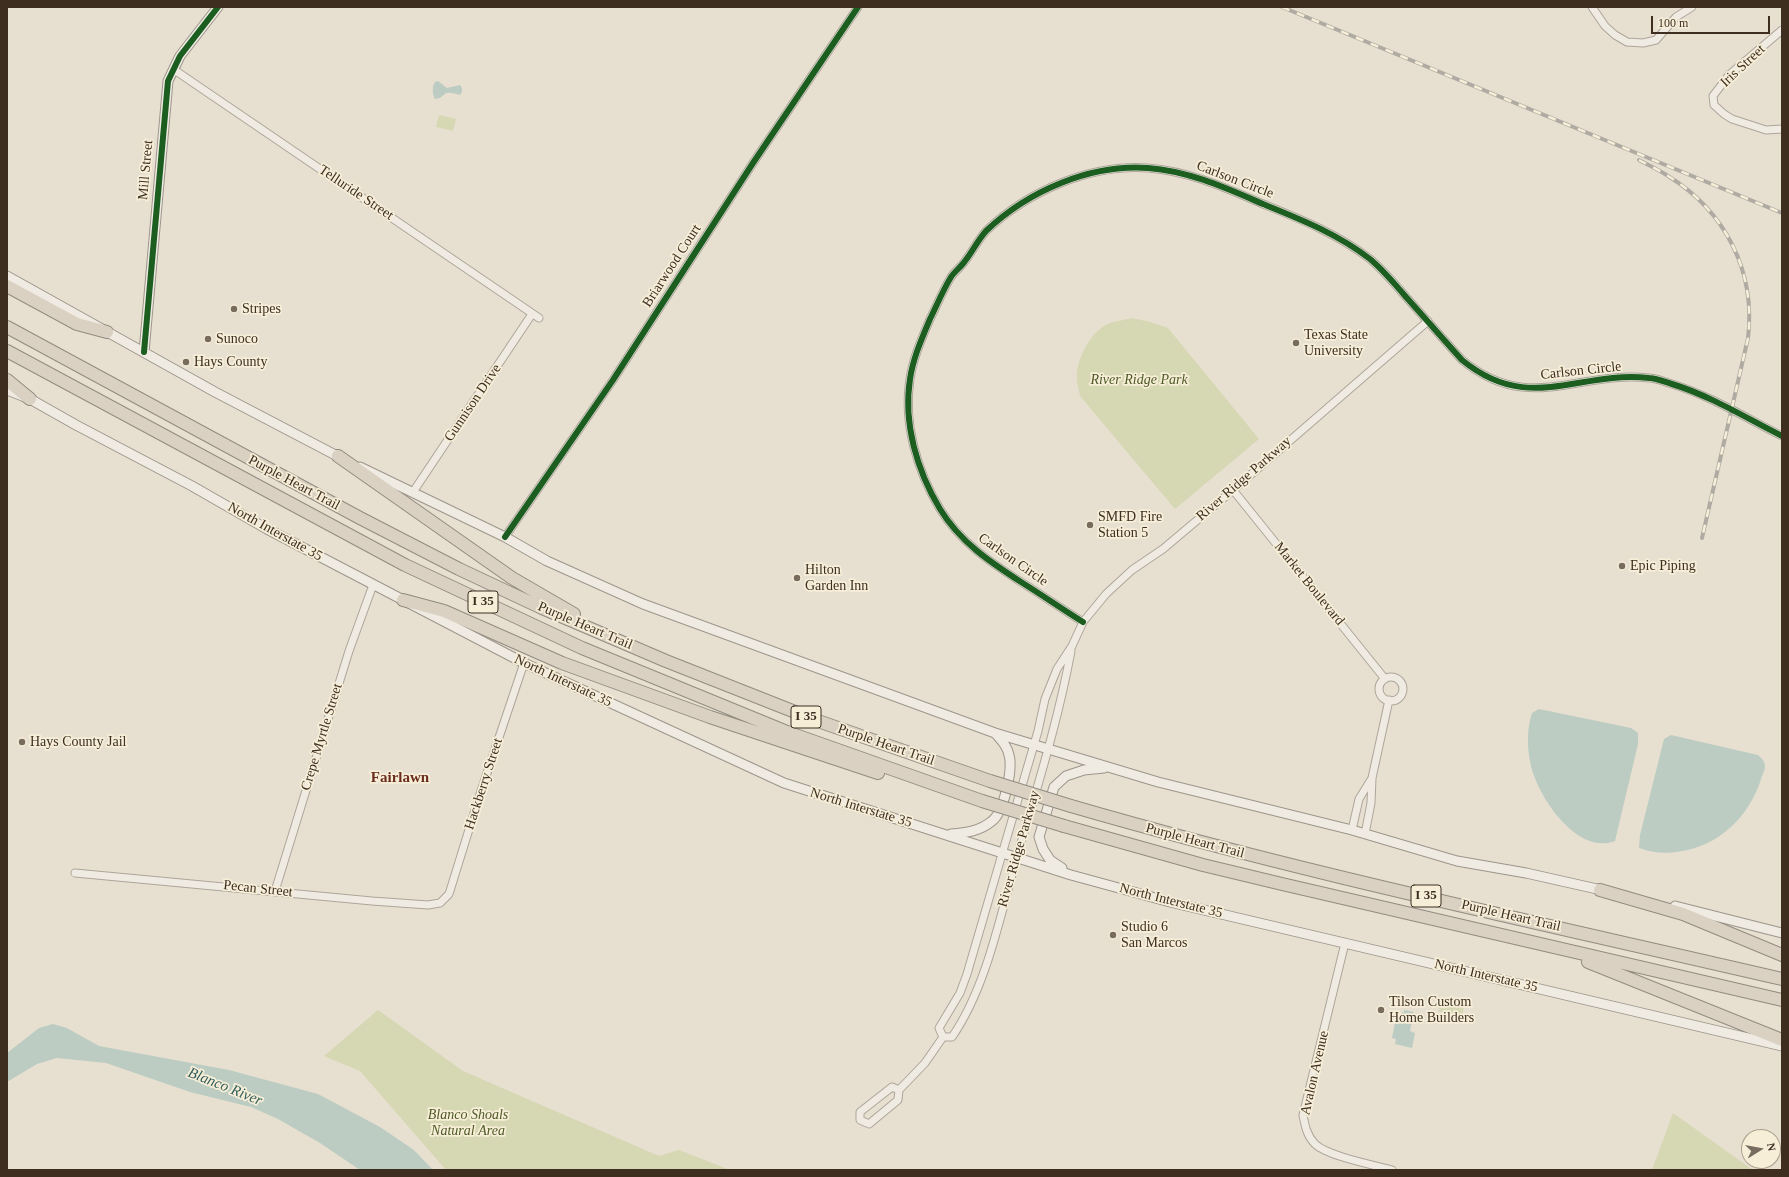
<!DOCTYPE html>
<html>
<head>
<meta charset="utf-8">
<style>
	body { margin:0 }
	#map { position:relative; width:1789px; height:1177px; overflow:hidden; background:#e7e0d1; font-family:Georgia,serif }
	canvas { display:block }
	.frame { position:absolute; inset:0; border:8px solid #3d2e20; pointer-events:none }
	.north { position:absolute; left:1741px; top:1129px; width:40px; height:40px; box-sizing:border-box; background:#f7eed8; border:1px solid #ada18e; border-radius:50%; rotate:79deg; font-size:11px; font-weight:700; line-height:16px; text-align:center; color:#3d2e20 }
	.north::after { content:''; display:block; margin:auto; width:14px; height:18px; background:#786c5e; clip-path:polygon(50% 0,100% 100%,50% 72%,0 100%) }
	.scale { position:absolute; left:1651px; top:16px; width:119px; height:18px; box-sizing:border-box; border:2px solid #3d2e20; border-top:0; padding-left:5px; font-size:12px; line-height:14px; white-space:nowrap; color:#3d2e20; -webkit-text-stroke:3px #f7eed8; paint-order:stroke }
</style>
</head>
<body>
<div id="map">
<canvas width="1789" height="1177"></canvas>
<div class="frame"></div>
<div class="north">N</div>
<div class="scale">100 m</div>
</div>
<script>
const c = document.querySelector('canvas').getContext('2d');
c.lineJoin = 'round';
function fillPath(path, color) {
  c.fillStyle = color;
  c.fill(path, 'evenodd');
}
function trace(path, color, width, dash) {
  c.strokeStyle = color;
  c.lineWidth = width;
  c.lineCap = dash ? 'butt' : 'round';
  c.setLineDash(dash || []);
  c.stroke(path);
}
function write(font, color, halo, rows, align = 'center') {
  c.font = font + ' Georgia,serif';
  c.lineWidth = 3.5;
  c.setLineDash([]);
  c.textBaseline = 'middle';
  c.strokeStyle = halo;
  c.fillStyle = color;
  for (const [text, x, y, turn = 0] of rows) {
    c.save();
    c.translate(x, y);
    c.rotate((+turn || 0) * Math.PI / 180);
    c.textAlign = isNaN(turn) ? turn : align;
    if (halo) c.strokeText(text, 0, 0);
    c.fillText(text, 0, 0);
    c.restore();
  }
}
fillPath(new Path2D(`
	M439,115L456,119L453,131L436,127Z
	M1132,318L1150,322L1168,328L1259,439L1175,509L1080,396C1079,390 1077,384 1077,378C1076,359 1091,331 1108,324C1115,321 1125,320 1132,318Z
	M1440,999L1464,1001L1463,1014L1439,1012Z
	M378,1010L463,1071L659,1156L679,1150L730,1170H446L360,1071L324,1056Z
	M1673,1113L1753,1170H1652Z`), '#d6d7b3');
fillPath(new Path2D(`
	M438,81L447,88L460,85L462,88V92L460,95C456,94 450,92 446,93L440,98L435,99C432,95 432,86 435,82Z
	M1539,709L1631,728L1638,733V744L1615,841C1576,856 1535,793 1530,761C1527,746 1527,728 1532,713Z
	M1671,735L1758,755C1760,757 1763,759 1764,762C1766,767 1764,772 1762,776C1755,800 1740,823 1718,837C1697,851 1664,858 1639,848L1640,835L1664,739Z
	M1404,1010L1414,1012L1410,1031L1415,1033L1412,1048L1395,1044L1396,1039L1392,1038L1396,1018L1401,1020L1402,1012L1404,1013Z
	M53,1024L67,1028L99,1046L229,1070L318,1094L380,1127L414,1150L433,1170H360L320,1143L278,1119L251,1107L190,1092L106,1063L57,1058L37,1064L7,1082V1053L39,1028Z`), '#bcccc2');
const street = new Path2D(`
	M1592,7L1605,26L1615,35L1627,42L1643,43L1656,40L1676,17L1692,7
	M1782,30L1729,75L1713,96L1714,105L1724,114L1732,119L1766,130L1782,129
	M173,69L539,318
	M1233,490L1385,679
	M413,492L532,314
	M505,537L613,380L753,163L858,7
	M1083,622C1062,609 1042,595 1021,582C990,562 960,542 940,509C917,471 903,423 910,379C913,358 922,338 930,319C937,305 943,290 951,277C955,271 961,267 965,261C972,252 978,240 986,231C1028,191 1090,164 1148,168C1189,171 1226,188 1263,204C1300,219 1338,234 1370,259C1383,270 1395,284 1406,297C1425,318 1443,339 1462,360C1529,415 1577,370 1649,378C1656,378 1665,382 1672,384C1711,396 1746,418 1782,436
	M1379 689a12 12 0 1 1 24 0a12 12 0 1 1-24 0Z
	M1352,830L1359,799L1372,778
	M1365,834L1371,803L1372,778L1389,700
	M75,873L372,901L428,905L440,903L449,894L480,794L524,663
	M275,891L349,651L373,585
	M1345,943L1303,1115C1305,1126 1307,1136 1315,1144C1327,1156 1374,1165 1392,1170
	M943,1037L939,1028L960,993L967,974L1038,731L1045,699L1057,669L1072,646L1083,622L1106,594L1132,570L1163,549L1233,490L1428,321
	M943,1037H952C986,988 1000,917 1016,860C1036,791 1058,722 1071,651
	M899,1090L892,1087L860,1112V1120L869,1124L898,1100L899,1090L925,1063L943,1037`);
const secondary = new Path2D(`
	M7,276L215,392L343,459
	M144,352L168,81L180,56L218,7
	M7,390L30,399L76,425L192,486L267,529L524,663L784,783L1071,875L1170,902L1782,1046
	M360,467L505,537L547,561L643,604L995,733L1158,782L1352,830L1457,861L1526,873L1606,891
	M951,834C966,833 980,831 992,821C1004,812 1013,769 1009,755C1007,746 1002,741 996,734
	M1062,868L1050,860L1043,849L1039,837L1054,787L1066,776L1084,770L1104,768
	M1675,906L1782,933`);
const highway = new Path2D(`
	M7,286L77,324L107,332
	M7,327L360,518L459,569L542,608L666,661L818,721L990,781
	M7,351L405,565L582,648L787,732L982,801
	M7,380L30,399
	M338,456L512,578L574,614
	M403,600L444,611L562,663L710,717L878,773
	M1071,806C1305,874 1545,924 1782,979
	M1064,826L1203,865L1282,884L1782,1000
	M1600,890L1683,914L1782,955
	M1588,962L1782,1040`);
trace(street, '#ada599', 9);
trace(secondary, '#9c958a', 11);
trace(highway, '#928b80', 14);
trace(street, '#efebe3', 7);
trace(secondary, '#efebe3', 9);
trace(highway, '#dad1c2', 12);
const rail = new Path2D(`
	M1282,7L1782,213
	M1639,160C1648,165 1659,170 1668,176C1725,211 1756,271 1748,338L1702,538`);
trace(rail, '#afaaa2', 4);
trace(rail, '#f7eed8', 2.5, [8]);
const highwayBridge = new Path2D(`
	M990,781L1071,806
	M982,801L1064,826`);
trace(highwayBridge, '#928b80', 14, []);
trace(highwayBridge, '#dad1c2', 12);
trace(new Path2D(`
	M144,352L168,81L180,56L218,7
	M505,537L613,380L753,163L858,7
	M1083,622C1062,609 1042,595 1021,582C990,562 960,542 940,509C917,471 903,423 910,379C913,358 922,338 930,319C937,305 943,290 951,277C955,271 961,267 965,261C972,252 978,240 986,231C1028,191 1090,164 1148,168C1189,171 1226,188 1263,204C1300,219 1338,234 1370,259C1383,270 1395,284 1406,297C1425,318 1443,339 1462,360C1529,415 1577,370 1649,378C1656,378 1665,382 1672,384C1711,396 1746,418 1782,436`), '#1b5e20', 6);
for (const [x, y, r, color] of [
	[234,309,4,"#786c5e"],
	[208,339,4,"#786c5e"],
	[1296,343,4,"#786c5e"],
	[186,362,4,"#786c5e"],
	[1090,525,4,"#786c5e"],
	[1622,566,4,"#786c5e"],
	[797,578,4,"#786c5e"],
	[22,742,4,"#786c5e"],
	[1113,935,4,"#786c5e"],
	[1381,1010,4,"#786c5e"]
]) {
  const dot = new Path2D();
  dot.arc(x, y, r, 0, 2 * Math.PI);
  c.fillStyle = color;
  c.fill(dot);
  trace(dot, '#f7eed8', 1.5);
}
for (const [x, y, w] of [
	[483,602,30],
	[806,717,30],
	[1426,896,30]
]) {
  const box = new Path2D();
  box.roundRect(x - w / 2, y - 11, w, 22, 3);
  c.fillStyle = '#f7eed8';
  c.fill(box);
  trace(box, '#3d2e20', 1);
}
write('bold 13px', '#3d2e20', null, [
	["I 35",483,602],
	["I 35",806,717],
	["I 35",1426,896]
]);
write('14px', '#3d2e20', '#f7eed8', [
	["Iris Street",1743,66,-43],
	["Mill Street",146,170,-85],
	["Carlson Circle",1235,180,21],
	["Telluride Street",356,193,34],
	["Briarwood Court",672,266,-57],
	["Carlson Circle",1581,371,-6],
	["Gunnison Drive",473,403,-56],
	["River Ridge Parkway",1244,479,-41],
	["Purple Heart Trail",294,483,28],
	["North Interstate 35",275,532,29],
	["Carlson Circle",1013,560,35],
	["Market Boulevard",1309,584,51],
	["Purple Heart Trail",585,626,23],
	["North Interstate 35",563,681,25],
	["Crepe Myrtle Street",322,737,-73],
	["Purple Heart Trail",886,745,19],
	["Hackberry Street",484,784,-72],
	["North Interstate 35",861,808,17],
	["Purple Heart Trail",1195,841,15],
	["River Ridge Parkway",1019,849,-74],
	["Pecan Street",258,889,6],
	["North Interstate 35",1171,901,14],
	["Purple Heart Trail",1511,916,13],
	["North Interstate 35",1486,976,13],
	["Avalon Avenue",1315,1073,-77]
]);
write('14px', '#3d2e20', '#f7eed8', [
	["Stripes",242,309],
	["Texas State",1304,335],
	["University",1304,351],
	["Sunoco",216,339],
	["Hays County",194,362],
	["SMFD Fire",1098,517],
	["Station 5",1098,533],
	["Epic Piping",1630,566],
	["Hilton",805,570],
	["Garden Inn",805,586],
	["Hays County Jail",30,742],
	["Studio 6",1121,927],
	["San Marcos",1121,943],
	["Tilson Custom",1389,1002],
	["Home Builders",1389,1018]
], 'left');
write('italic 14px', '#4d5a26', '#f7eed8', [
	["River Ridge Park",1139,380],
	["Blanco Shoals",468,1115],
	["Natural Area",468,1131]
]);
write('bold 15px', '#6b2e1e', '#f7eed8', [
	["Fairlawn",400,778]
]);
write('italic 15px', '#2f5d5a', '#f7eed8', [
	["Blanco River",225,1087,22]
]);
</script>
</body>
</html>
